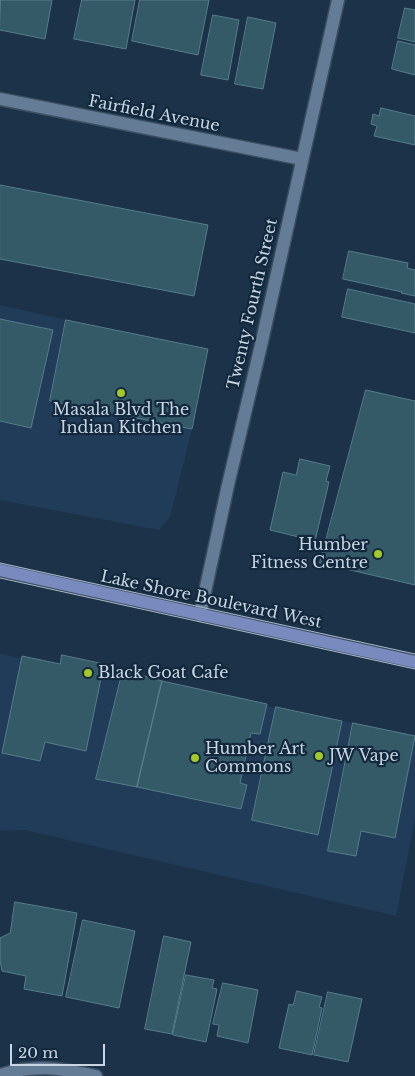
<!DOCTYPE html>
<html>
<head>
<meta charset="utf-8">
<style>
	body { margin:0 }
	#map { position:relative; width:415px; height:1076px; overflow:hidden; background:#1c3248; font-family:"Libre Baskerville",serif }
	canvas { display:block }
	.scale { position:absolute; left:10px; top:1044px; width:95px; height:22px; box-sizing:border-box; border:2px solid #c8d5e3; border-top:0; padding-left:6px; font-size:15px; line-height:18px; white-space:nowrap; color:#c8d5e3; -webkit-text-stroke:4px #12283d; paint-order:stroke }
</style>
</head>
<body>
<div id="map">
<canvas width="415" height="1076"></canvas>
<div class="scale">20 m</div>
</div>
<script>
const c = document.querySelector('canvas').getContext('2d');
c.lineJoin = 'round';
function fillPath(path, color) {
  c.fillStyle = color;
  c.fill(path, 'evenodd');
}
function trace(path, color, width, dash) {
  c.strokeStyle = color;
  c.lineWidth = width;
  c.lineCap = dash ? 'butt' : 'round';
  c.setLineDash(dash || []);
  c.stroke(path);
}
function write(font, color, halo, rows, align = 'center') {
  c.font = font + ' "Libre Baskerville",serif';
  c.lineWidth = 4.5;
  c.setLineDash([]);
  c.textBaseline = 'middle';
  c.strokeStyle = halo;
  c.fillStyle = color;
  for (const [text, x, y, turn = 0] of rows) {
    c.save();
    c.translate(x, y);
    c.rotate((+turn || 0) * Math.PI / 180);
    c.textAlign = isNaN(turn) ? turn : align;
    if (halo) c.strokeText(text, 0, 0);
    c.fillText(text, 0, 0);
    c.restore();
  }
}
fillPath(new Path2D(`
	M0,305L66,320L208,349L192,429L170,517L159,530L0,500Z
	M0,654L415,735V818L396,916L25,830L0,831Z`), '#213c58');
const building = new Path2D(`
	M1,0H52L45,39L0,30Z
	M82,0H135L126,49L74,39Z
	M140,0H209L198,55L132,41Z
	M405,8L415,10V42L398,38Z
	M213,15L239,20L228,80L201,75Z
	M248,17L276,23L263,89L235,84Z
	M398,41L415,45V75L392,69Z
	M381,108L415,116V145L374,136L377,126L371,124L373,114L379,116Z
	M0,185L208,225L194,296L0,259Z
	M349,251L408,263L407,268L415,270V296L401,293L402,292L343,279Z
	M348,289L415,304V333L342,317Z
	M0,319L53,330L31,428L0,421Z
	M66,320L208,349L192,429L50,401Z
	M366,390L415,401V585L320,563Z
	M300,459L330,466L326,481L329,482L315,541L270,530L283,472L296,475Z
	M62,655L104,664L86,751L45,742L40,761L2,753L22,656L60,664Z
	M123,670L162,681L137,787L96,779Z
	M162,681L267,704L260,734L251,733L240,783L247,785L241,809L137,787Z
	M276,707L342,721L318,835L252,820Z
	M353,723L415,736L395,838L361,831L356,856L328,851Z
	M15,902L77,913L62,996L24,989L26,976L2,971L0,960V938L10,933Z
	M83,920L135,931L119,1008L66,997Z
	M164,936L191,942L172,1034L145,1029Z
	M186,975L214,980L212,988L217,989L206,1042L173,1035Z
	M223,983L258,990L248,1043L217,1036L219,1025L213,1024Z
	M297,991L322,997L319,1007L322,1008L312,1055L279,1048L289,1004L293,1005Z
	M328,992L362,999L348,1062L314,1055Z`);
fillPath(building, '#345967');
trace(building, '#567d8b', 1);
const minor = new Path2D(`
	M0,99L302,159
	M200,615L228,485L262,341L338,0
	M0,1075C35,1064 60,1068 96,1076`);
const major = new Path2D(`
	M0,570L415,662`);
trace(minor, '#3c4e61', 15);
trace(major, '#3c4e61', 15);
trace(minor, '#647c96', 12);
trace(major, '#788abe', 12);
trace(new Path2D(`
	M0,563L415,654
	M0,578L415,669`), '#a8b7c6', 1);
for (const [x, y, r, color] of [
	[121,393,5,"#a4c825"],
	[378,554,5,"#a4c825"],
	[88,673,5,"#a4c825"],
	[319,756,5,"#a4c825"],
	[195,758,5,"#a4c825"]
]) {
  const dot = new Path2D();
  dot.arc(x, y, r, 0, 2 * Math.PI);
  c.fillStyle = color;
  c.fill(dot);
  trace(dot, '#12283d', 2);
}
write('16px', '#c8d5e3', '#12283d', [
	["Fairfield Avenue",154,114,11],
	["Twenty Fourth Street",253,304,-77],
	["Lake Shore Boulevard West",211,600,12]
]);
write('16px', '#c8d5e3', '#12283d', [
	["Masala Blvd The",121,410,"center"],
	["Indian Kitchen",121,428,"center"],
	["Humber",368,545,"right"],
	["Fitness Centre",368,563,"right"],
	["Black Goat Cafe",98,673],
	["Humber Art",205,749],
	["Commons",205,767],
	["JW Vape",329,756]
], 'left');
</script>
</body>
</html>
